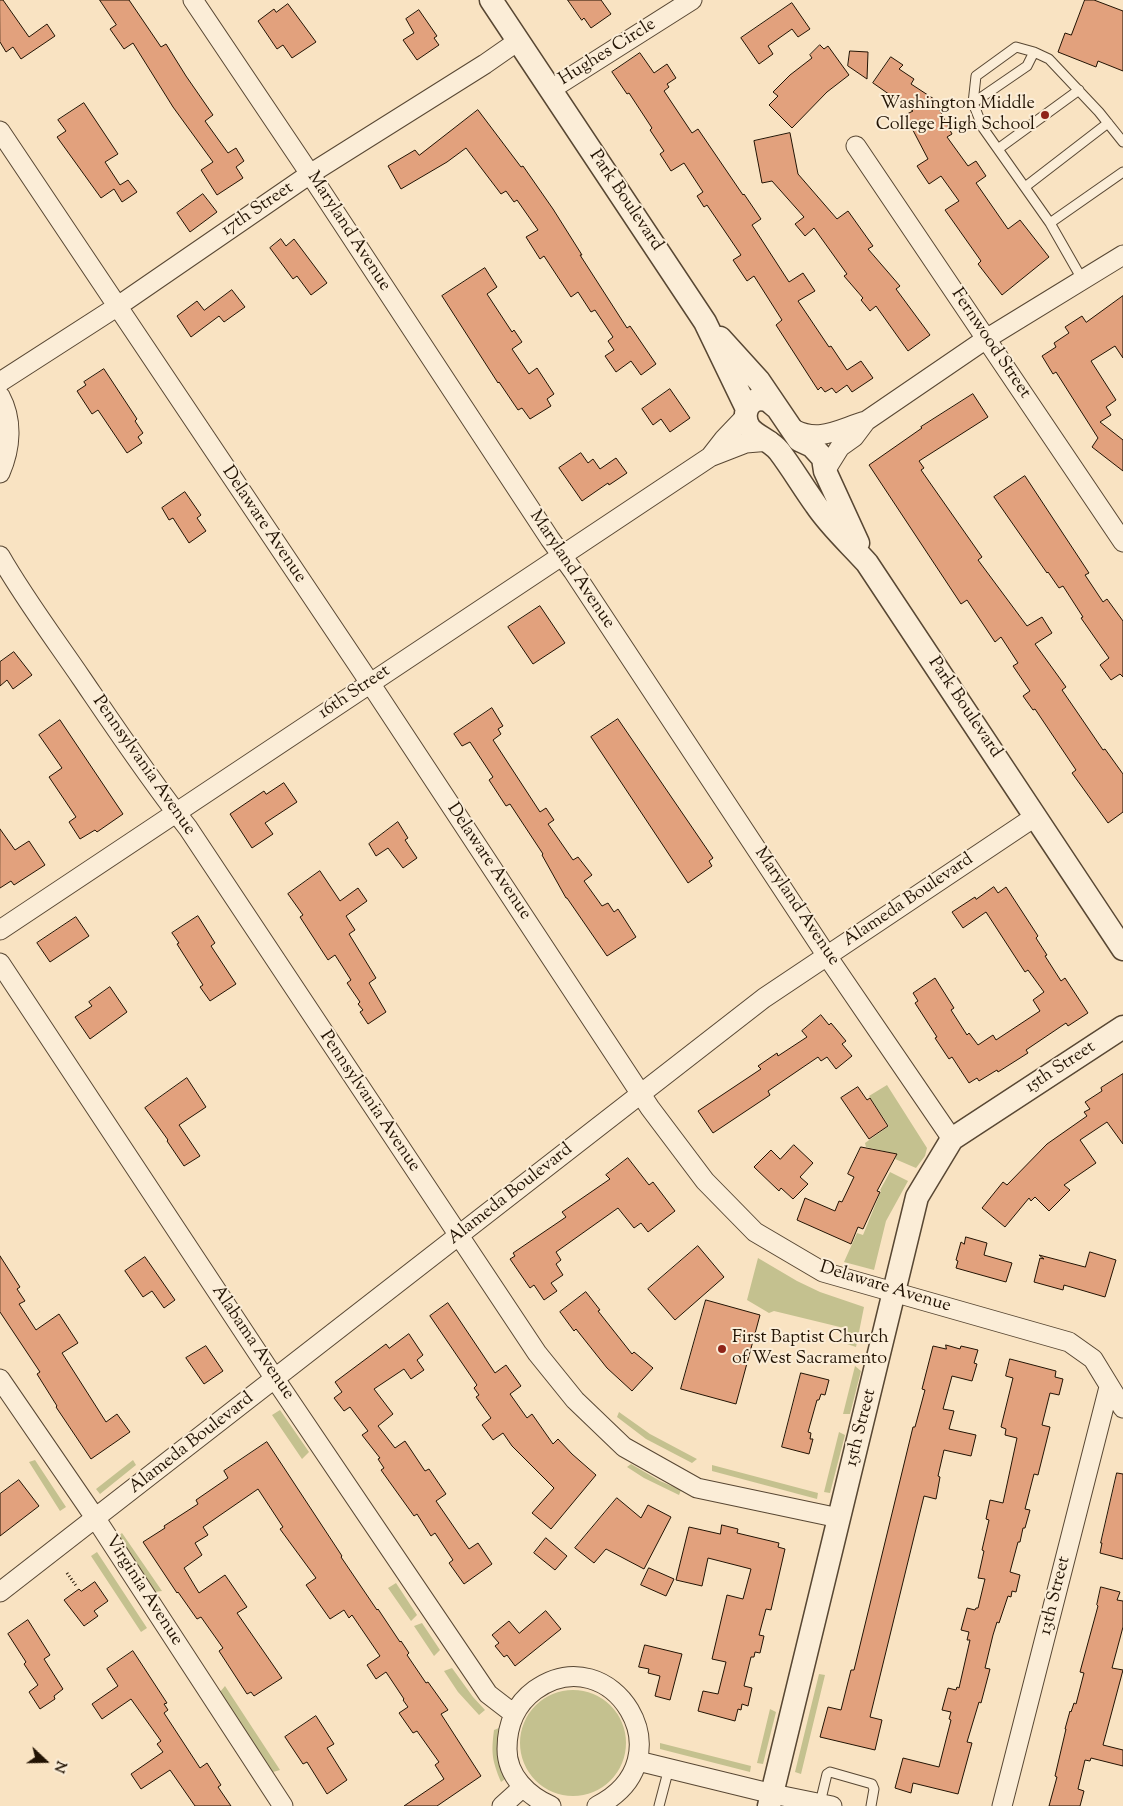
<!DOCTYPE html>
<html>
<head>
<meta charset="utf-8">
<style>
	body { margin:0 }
	#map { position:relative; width:1123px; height:1806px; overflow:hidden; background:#f9e3c2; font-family:"Sorts Mill Goudy",serif }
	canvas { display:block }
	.north { position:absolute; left:20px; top:1736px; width:50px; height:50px; -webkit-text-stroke:4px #fbedd7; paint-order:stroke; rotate:111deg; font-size:14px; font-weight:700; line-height:20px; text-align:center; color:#221303 }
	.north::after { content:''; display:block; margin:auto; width:18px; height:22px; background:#221303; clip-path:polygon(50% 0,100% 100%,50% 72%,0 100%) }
</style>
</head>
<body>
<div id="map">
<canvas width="1123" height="1806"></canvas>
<div class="north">N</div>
</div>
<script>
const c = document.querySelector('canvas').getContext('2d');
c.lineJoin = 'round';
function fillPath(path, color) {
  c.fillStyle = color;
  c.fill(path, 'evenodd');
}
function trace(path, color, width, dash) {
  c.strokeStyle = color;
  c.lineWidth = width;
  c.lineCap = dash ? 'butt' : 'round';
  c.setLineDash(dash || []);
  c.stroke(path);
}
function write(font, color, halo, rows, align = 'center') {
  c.font = font + ' "Sorts Mill Goudy",serif';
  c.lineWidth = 4;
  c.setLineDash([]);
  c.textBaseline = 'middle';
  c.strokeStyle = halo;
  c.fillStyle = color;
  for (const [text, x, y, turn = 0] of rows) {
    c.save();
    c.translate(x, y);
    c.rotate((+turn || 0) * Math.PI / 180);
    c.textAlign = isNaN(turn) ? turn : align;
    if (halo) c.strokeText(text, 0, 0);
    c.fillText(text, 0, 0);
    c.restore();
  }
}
fillPath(new Path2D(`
	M887,1085L927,1148L925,1156L916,1168L895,1159L897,1154L866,1147L865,1143L889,1126L869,1096Z
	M890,1172L908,1181L886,1221L874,1270L844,1262L857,1233L863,1235L881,1191L880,1190Z
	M758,1258L797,1281L820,1292L864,1307L856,1347L841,1342L844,1328L774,1311L769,1313L747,1300Z
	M855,1366L861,1371L850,1414H843Z
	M280,1410L309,1452L302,1459L272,1415Z
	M619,1412L650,1434L697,1459L692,1463L646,1439L617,1417Z
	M839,1432L845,1435L830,1493L824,1492Z
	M35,1460L66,1507L60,1511L29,1462Z
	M133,1460L136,1465L100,1494L96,1489Z
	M631,1464L660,1481L681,1490L679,1495L644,1478L627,1467Z
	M712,1465L818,1493L817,1499L712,1471Z
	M122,1533L162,1591L154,1592L117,1537Z
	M97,1552L147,1628L141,1632L91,1556Z
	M396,1583L417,1615L411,1621L388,1588Z
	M422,1623L440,1650L434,1656L414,1626Z
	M452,1668L473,1697L485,1710L479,1715L458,1692L444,1671Z
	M819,1674L825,1675L801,1774L795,1772Z
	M225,1686L280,1770L273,1772L220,1692Z
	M520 1743a53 53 0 1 1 106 0a53 53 0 1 1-106 0Z
	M770,1709L776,1712L763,1764L757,1763Z
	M499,1728L498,1752L505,1779L501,1782C492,1760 491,1753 494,1730Z
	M660,1743L751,1766L750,1772L660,1749Z`), '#c4c18f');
const building = new Path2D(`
	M0,0H3L29,37L47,24L55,36L21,59L13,47L6,52L0,42Z
	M100,0H129L161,47L166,44L186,76L213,115L205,121L228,153L236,148L244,161L236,167L243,178L217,195L201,170L213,162L173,107L133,43L124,49L110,29L116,25Z
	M568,0H601L611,14L591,28L584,18L582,20Z
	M1085,0H1094L1123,11V71L1098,61L1096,67L1058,52L1065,33L1071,35Z
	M792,3L810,29L798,37L792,29L768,46L773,54L759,64L741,38Z
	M288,4L316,42L292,58L283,45L277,49L258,21L274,9L276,12Z
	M419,10L437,36L434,38L439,45L417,60L403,40L414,33L406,19Z
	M820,45L824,49L828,46L849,75L827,92L792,128L769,105L778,96L773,92L790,75L812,58L810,55Z
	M850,51L868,52L867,79L848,66Z
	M640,53L654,73L667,64L676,78L667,84L669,87L664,91L692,133L698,129L743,195L744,194L761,219L752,225L789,282L803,273L815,291L798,301L829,347L831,346L847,370L861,361L873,378L852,392L847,385L836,393L832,388L825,392L821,387L818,390L776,325L782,320L754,276L747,281L733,260L741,255L707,205L704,207L697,196L703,192L684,163L671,171L660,154L664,151L650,130L652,128L629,93L627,94L612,72Z
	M891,57L903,65L899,69L914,79L911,84L934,99L952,134L947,137L968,166L976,161L986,176L976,183L1008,229L1020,220L1049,257L1002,295L978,264L981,261L945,210L959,201L941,176L929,184L917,166L928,159L905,115L913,111L873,83Z
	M84,103L118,154L105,162L120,185L128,180L137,192L122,202L114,189L101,198L57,137L66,131L58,120Z
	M478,110L521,167L523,166L553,209L582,255H580L627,328L630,326L656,364L641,375L631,361L616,372L605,356L614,350L608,341L613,337L595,310L591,312L578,292L571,297L544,256L540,259L526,237L538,230L517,200L514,202L506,191L501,194L466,148L447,162L401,189L388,166L415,150L419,155Z
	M790,133L798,174L837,219L848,211L873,246L868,249L900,286L896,289L930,335L908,351L876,306L870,311L861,300L863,298L844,276L847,274L814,228L805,236L795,224L804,217L772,181L762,183L754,141Z
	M203,194L217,212L190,232L177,213Z
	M281,239L286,246L294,239L327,283L311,295L297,276L293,279L270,248Z
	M485,268L497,287L487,294L512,332L514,330L522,342L512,349L529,374L537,368L554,394L547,399L551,406L530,419L522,408L518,410L499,382L498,383L442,296Z
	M232,290L245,307L224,322L219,316L191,337L177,316L197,301L204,310Z
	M1123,296V358L1115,346L1091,361L1116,400L1106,407L1111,415L1100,422L1123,440V471L1092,447L1098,438L1056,372L1053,374L1042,356L1056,347L1054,343L1069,333L1065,327L1082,316L1086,322Z
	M104,369L137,419L135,421L143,433L138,437L142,443L127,453L98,410L92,414L77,391L86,385L84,382Z
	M670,389L690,418L670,432L661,419L653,425L642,409Z
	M973,394L988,417L919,461L924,468L921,470L982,557L978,560L1027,626L1042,617L1052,633L1035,644L1066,687L1062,690L1103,750L1105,749L1123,774V812L1108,823L1072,773L1076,770L1035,709L1033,710L1023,696L1030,691L1013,666L1018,663L1001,637L995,642L967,600L961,604L869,465L922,428L921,427Z
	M581,453L588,463L593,459L600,469L616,458L627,473L609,485L608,483L582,501L559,468Z
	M1025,476L1089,573L1085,575L1103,602L1107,599L1123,621V677L1120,674L1111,680L1100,665L1109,658L1081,618L1083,617L1063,586L1059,588L1048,572L1047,573L994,497Z
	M185,492L201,515L197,518L206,531L189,543L173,518L169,520L162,508Z
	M540,606L565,643L533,664L508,627Z
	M14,652L32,675L13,689L7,680L0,686V662Z
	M492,708L503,726L498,729L501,734L493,740L540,812L546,808L554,820L548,824L573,860L578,857L592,875L584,881L602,906L608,903L614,912L618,909L636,937L607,956L567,898H566L542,855L543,854L510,804L506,806L489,780L493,777L470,742L462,746L454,734Z
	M618,719L713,858L709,861L712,866L688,883L591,737Z
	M60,720L123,814L97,832L95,830L80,839L69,822L76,817L49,777L62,768L39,735Z
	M284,783L297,802L265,823L273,834L252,848L230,814L264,791L266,794Z
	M398,822L408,838L405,840L417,858L403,868L388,848L376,856L369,844Z
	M0,829L15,850L29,841L45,865L14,885L11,881L0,888Z
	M320,871L340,901L358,888L367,901L346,916L355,930L349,934L376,978L369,983L386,1012L368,1024L360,1012L363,1010L358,1004L360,1002L347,983L351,980L335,955L328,960L300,917L303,915L288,894Z
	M994,887L998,893L1006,887L1038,936L1036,938L1047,955L1045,956L1061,981L1065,978L1088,1013L1068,1026L1066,1023L1026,1050L1028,1053L998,1072L997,1070L979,1081L977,1078L969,1083L952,1057L949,1059L935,1038L937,1037L915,1003L918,1001L913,993L935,978L954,1008L951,1010L967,1035L969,1033L978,1045L993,1035L996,1040L1040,1011L1033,1000L1044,992L1028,970L1025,972L986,912L963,928L952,912L975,897L976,899Z
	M198,916L215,943L211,946L236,984L210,1001L200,987L203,985L177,944L179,943L172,933Z
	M76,917L89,936L50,962L37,943Z
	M110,987L127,1012L90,1039L75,1017L92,1006L89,1002Z
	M821,1015L829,1025L831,1023L846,1041L842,1044L852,1056L836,1069L827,1057L821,1061L818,1057L768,1091L770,1095L713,1133L698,1111L761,1069L758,1066L777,1053L778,1056L807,1037L802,1031Z
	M1123,1074V1144L1107,1122L1080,1140L1096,1163L1064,1185L1070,1190L1049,1211L1035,1197L1031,1201L1029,1198L1005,1227L982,1208L1003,1182L1007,1185L1047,1144L1087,1116L1084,1112L1090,1109L1085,1102L1102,1091L1101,1088Z
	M187,1078L206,1107L179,1125L200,1156L184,1166L167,1141L168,1140L145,1108Z
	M858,1087L867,1100L870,1098L888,1126L869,1139L841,1098Z
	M794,1145L813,1163L800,1177L808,1184L793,1199L781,1188L779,1191L754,1167L771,1150L780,1159Z
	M861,1147L897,1154L877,1191L880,1192L863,1229L858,1227L851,1244L797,1220L805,1198L835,1211L839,1201L842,1202L854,1177L848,1174Z
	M628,1158L649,1185L653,1182L675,1211L648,1232L641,1223L634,1228L618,1208L556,1252L561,1260L556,1264L563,1275L551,1283L557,1291L544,1300L534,1285L530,1288L510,1259L515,1256L513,1253L566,1217L562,1212L610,1179L606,1175Z
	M966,1237L987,1243L984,1255L1012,1263L1006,1282L956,1268L958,1261L956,1260L961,1242L964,1244Z
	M698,1246L724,1277L675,1320L648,1289Z
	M1090,1252L1116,1260L1105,1297L1064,1285L1063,1290L1034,1282L1040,1258L1044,1259L1039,1255L1085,1267Z
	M0,1256L20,1287L17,1289L25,1301L19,1304L36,1330L59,1314L78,1343L62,1353L106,1422L117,1414L130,1432L91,1459L56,1407L57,1406L37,1374L40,1372L0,1312Z
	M145,1257L175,1300L164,1308L152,1291L143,1297L125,1271Z
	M586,1292L600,1310L598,1311L632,1354L634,1352L653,1368L632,1391L607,1368L576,1329L574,1331L560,1312Z
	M706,1300L760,1315L736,1404L681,1389Z
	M448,1303L495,1373L506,1365L521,1386L510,1394L527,1418L532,1414L553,1444L558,1439L572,1454L596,1475L551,1529L532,1513L554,1488L512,1446L503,1433L493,1440L482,1425L491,1418L476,1397L479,1395L474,1388L477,1385L430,1316Z
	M409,1334L423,1355L417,1360L424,1370L411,1379L404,1369L374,1389L393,1414L378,1426L395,1448L405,1441L425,1471L429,1469L446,1494L436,1501L469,1549L478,1543L492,1564L464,1584L449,1563L453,1560L435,1533L431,1536L417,1514L414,1516L381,1470L384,1468L378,1459L380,1458L362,1435L368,1431L350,1407L344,1411L334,1398L342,1392L335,1382L386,1344L389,1348Z
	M946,1345L960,1349L961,1346L978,1350L974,1363L977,1364L972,1381L952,1376L943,1409L954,1411L949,1429L976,1435L971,1456L944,1450L938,1476L940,1477L936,1499L924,1496L870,1717L882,1720L875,1750L820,1737L828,1707L841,1710L851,1670H854L913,1427H915L925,1390L922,1389L933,1346L946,1349Z
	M206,1346L223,1371L204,1384L186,1358Z
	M1010,1359L1056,1371L1055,1377L1063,1379L1059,1395L1050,1393L1042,1425L1050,1427L1038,1475L1034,1474L1025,1509L1030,1510L1025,1528H1023L1020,1542H1018L1010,1572L1020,1575L1016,1592L1012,1591L1011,1597L1008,1596L999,1623L997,1622L993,1635L985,1668L990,1669L981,1703L979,1702L967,1742L972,1743L958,1794L913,1783L911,1793L895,1788L903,1758L939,1767L951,1720L949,1719L951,1712L942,1710L948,1688L956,1690L957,1687L959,1688L970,1640H967L969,1632L961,1630L967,1608L975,1610L976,1608H978L985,1579L978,1578L984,1551L982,1550L989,1520L986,1519L990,1500L1003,1503L1017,1438L1005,1435L1006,1429L1001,1427L1013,1378L1006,1376Z
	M801,1373L829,1380L825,1395L821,1394L819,1400H817L808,1432L811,1433L810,1439H813L809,1454L782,1447Z
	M267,1442L342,1556L341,1557L377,1610L378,1609L400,1642L401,1641L409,1653L407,1655L426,1683L428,1682L448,1710L441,1714L481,1776L437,1806H404L444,1779L435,1765L439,1762L417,1731L413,1733L399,1713L408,1707L403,1700L404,1699L386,1672L376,1679L367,1665L380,1656L352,1615L349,1618L344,1610L330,1619L306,1585L316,1578L280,1529L283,1527L258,1489L203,1527L208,1535L195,1543L202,1555L184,1568L199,1593L225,1575L247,1607L237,1613L282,1678L254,1696L251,1692L247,1694L219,1651L223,1648L201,1617L197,1619L178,1592L177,1593L143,1542L165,1528L164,1526L198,1504L196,1500L228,1478L224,1471Z
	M1117,1473L1123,1474V1559L1100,1553L1102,1543H1101Z
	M19,1480L39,1506L0,1536V1494Z
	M617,1498L641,1518L648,1505L671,1517L644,1569L606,1549L594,1563L575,1548Z
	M722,1525L738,1529L737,1533L779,1543L778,1547L785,1549L771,1610L766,1609L759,1635L764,1636L760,1653L755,1652L754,1657H751L744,1686L752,1688L748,1706L742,1704L741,1710L738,1709L735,1721L698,1711L703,1691L718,1694L726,1662L712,1659L727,1595L743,1599L751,1569L708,1558L702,1586L676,1580L689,1527L720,1534Z
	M546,1538L567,1556L555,1570L534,1553Z
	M649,1568L674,1579L666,1596L641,1585Z
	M95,1582L108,1601L94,1611L98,1616L84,1626L64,1600L79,1589L81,1591Z
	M1101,1587L1120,1592L1117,1600L1123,1601V1627L1112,1668L1123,1670L1103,1745L1123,1750V1766L1091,1758L1090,1761L1085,1760L1078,1789L1084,1791L1080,1806H1049L1057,1777L1055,1776L1066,1729H1065L1070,1711L1071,1712L1074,1703L1076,1704L1084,1673L1080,1672L1098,1606L1097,1605Z
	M546,1611L561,1629L515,1666L507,1655L504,1657L495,1646L499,1643L492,1635L509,1621L519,1633Z
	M28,1620L50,1655L44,1659L63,1689L54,1696L55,1699L40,1709L29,1692L38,1685L24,1664L26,1662L8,1634Z
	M645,1645L682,1654L670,1700L655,1696L660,1676L648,1673L649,1669L639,1667Z
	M133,1651L167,1703L164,1704L168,1710L164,1713L200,1768L207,1763L221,1785L218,1787L231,1806H195L170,1770L141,1789L131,1774L163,1752L157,1744L161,1741L131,1699L102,1719L92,1704L118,1686L107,1669Z
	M316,1716L334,1744L327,1748L347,1780L327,1794L307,1762L303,1764L285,1737Z`);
fillPath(building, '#e2a17d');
trace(building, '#221303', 1);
const service = new Path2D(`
	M973,103L1027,66L1034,52
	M998,149L1079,90
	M1025,187L1108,123
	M1050,223L1123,172
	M1082,279L1050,223L983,128L973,103L976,76L1016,47L1034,52L1049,59L1099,112L1123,142
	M820,1803L827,1774L830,1772L872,1784L874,1789L871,1806
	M659,1806L669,1768`);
const minor = new Path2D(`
	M193,0L310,174L550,539L573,571L827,956L952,1139
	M550,90L692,0
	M0,131L370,683L650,1108L705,1181L755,1232L823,1272L1069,1342L1093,1359L1123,1408
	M856,146L1123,542
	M0,382L118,306L310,174L485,64L518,41
	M0,396C13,420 11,448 0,473
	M794,429C820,443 840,428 866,421
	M710,457L724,439L745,417
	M825,471L840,447L854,437L866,421L986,339L1123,255
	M0,556C24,598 54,638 82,679C116,729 150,780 188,828L537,1353L575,1400L624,1447L697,1488L839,1518
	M0,930L710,457L746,443L770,441
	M0,963L275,1379L488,1694L514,1714
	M0,1379L96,1519L283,1806
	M0,1592L764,998L1036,816
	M638,1761L773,1794L832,1806
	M502,1806L523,1787
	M551,1806C528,1796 507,1776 507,1749C507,1725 516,1704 535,1690C611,1636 690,1759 597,1806
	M1002,1806L1109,1387`);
const tertiary = new Path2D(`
	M491,0L705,322L747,409
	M720,338L759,381L799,440L812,446L823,458L825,471L858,543
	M776,407C773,405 770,401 766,400C749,395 741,414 749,427C755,436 770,440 779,451C792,468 803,487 816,505C830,526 850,544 867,563L1123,949
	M769,1806L917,1197L952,1139L1123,1027`);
trace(service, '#584733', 11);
trace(minor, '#584733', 21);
trace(tertiary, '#584733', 25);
trace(new Path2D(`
	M67,1573L77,1587`), '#221303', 3, [1, 2.5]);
trace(service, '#fbedd7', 9);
trace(minor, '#fbedd7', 19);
trace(tertiary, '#fbedd7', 22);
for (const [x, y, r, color] of [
	[1045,115,5,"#8f2418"],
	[722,1349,5,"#8f2418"]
]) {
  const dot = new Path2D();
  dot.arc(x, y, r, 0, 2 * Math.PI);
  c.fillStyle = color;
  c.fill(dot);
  trace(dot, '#fbedd7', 2);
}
write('18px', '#221303', '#fbedd7', [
	["Hughes Circle",608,53,-32],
	["Park Boulevard",625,201,56],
	["17th Street",258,210,-34],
	["Maryland Avenue",348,232,57],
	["Fernwood Street",990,344,56],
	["Delaware Avenue",263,525,56],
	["Maryland Avenue",571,570,56],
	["16th Street",355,693,-34],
	["Park Boulevard",964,708,56],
	["Pennsylvania Avenue",143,766,55],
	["Delaware Avenue",488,862,56],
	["Alameda Boulevard",909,901,-34],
	["Maryland Avenue",796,907,56],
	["15th Street",1061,1068,-33],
	["Pennsylvania Avenue",369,1102,56],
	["Alameda Boulevard",511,1195,-38],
	["Delaware Avenue",885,1288,17],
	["Alabama Avenue",252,1343,56],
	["15th Street",862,1428,-76],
	["Alameda Boulevard",192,1444,-38],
	["Virginia Avenue",143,1591,57],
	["13th Street",1056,1596,-76]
]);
write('18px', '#221303', '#fbedd7', [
	["Washington Middle",1035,105],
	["College High School",1035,126],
	["First Baptist Church",732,1339,"left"],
	["of West Sacramento",732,1360,"left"]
], 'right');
</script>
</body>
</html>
